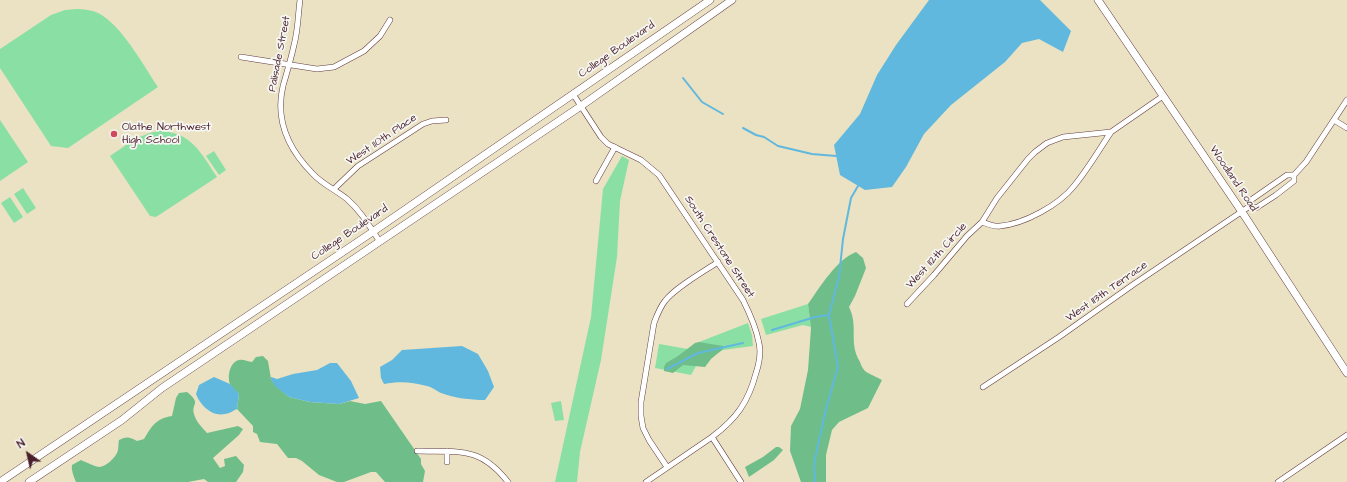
<!DOCTYPE html>
<html>
<head>
<meta charset="utf-8">
<style>
	body { margin:0 }
	#map { position:relative; width:1347px; height:482px; overflow:hidden; background:#eae2c2; font-family:"Architects Daughter",sans-serif }
	canvas { display:block }
	.north { position:absolute; left:8px; top:434px; width:40px; height:40px; -webkit-text-stroke:3px #f6f6f2; paint-order:stroke; rotate:326deg; font-size:11px; font-weight:700; line-height:16px; text-align:center; color:#4a1f2b }
	.north::after { content:''; display:block; margin:auto; width:14px; height:18px; background:#4a1f2b; clip-path:polygon(50% 0,100% 100%,50% 72%,0 100%) }
</style>
</head>
<body>
<div id="map">
<canvas width="1347" height="482"></canvas>
<div class="north">N</div>
</div>
<script>
const c = document.querySelector('canvas').getContext('2d');
c.lineJoin = 'round';
function fillPath(path, color) {
  c.fillStyle = color;
  c.fill(path, 'evenodd');
}
function trace(path, color, width, dash) {
  c.strokeStyle = color;
  c.lineWidth = width;
  c.lineCap = dash ? 'butt' : 'round';
  c.setLineDash(dash || []);
  c.stroke(path);
}
function write(font, color, halo, rows, align = 'center') {
  c.font = font + ' "Architects Daughter",sans-serif';
  c.lineWidth = 3.5;
  c.setLineDash([]);
  c.textBaseline = 'middle';
  c.strokeStyle = halo;
  c.fillStyle = color;
  for (const [text, x, y, turn = 0] of rows) {
    c.save();
    c.translate(x, y);
    c.rotate((+turn || 0) * Math.PI / 180);
    c.textAlign = isNaN(turn) ? turn : align;
    if (halo) c.strokeText(text, 0, 0);
    c.fillText(text, 0, 0);
    c.restore();
  }
}
fillPath(new Path2D(`
	M77,9C84,9 91,10 98,13C122,25 143,65 158,87L68,148L51,146L0,68V49L51,15L65,10Z
	M0,120L28,162L0,181Z
	M158,131C191,131 201,153 217,177L156,217L150,216L110,156C126,145 140,134 158,131Z
	M214,151L226,170L219,175L206,156Z
	M622,156L629,160L620,201L617,257L601,360L580,452L577,482H555L591,317L603,189Z
	M23,188L36,208L27,214L14,194Z
	M10,197L23,217L14,223L1,203Z
	M808,304L811,327L803,325L766,335L761,319Z
	M748,323L752,335L753,346L723,350L696,366L691,375L655,368L659,344L688,349L699,342Z
	M561,401L564,420L555,421L551,403Z`), '#8ae0a4');
fillPath(new Path2D(`
	M856,252L863,258L866,268L855,296L849,307C859,327 848,342 860,362C861,365 863,369 865,371C869,374 877,377 882,380L868,408L839,422L832,430L826,455V482H801L790,451L791,426L800,409L808,370L811,328L808,304C820,287 836,260 856,252Z
	M699,342L723,346V349L711,359L705,367L683,365L673,373L664,371V367L666,363L678,356L695,343Z
	M263,356L268,361L271,379L276,386L289,397L310,402L339,404L350,401L365,404L381,401L421,459V464L425,471L423,482H385L376,472H371L344,482H337L319,475L302,461L296,458H288L277,444L260,442L257,434L253,432V426L237,409L239,394C236,391 232,388 230,384C227,376 230,362 239,360C243,359 248,362 252,362L256,357Z
	M187,392C202,404 191,403 194,414C196,422 202,427 207,433L238,426L243,429L239,435L213,458L220,468L225,466L224,459L236,456L244,465L243,472L236,482H208L204,479L188,482H76C74,477 71,470 72,465L81,460C86,462 95,467 100,467C106,466 114,459 117,453C119,449 118,444 119,440C127,436 130,437 137,441L144,439C152,426 155,419 172,416L176,398L179,393Z
	M776,447H779L783,450L774,460L749,477L745,467L763,457Z`), '#6fbe8a');
fillPath(new Path2D(`
	M929,0H1040L1071,31L1063,52L1039,39L1022,43L1005,62L951,105L924,134L906,167L892,187L865,190L840,175L834,145L860,114L877,75L896,45Z
	M462,346L478,354L488,371L494,387L485,400C470,400 455,398 441,393C437,391 432,387 427,386C412,382 399,381 384,384L381,378L380,367L392,360L402,350Z
	M330,363H337L351,381L359,398L339,404L310,402L289,397L275,386L271,379V377L277,379L293,374L317,370Z
	M214,377L230,384L239,394L237,409C234,410 229,414 225,414C212,417 200,405 196,394L199,385Z`), '#61b8de');
trace(new Path2D(`
	M683,78L702,102L723,114
	M743,128L756,135L764,137L778,146L812,154L836,156
	M772,330L815,317L829,315
	M667,369L698,353L743,343
	M815,482L814,463L827,405L838,367L829,315L839,277L843,239L851,198L858,186`), '#61b8de', 2);
const street = new Path2D(`
	M300,0C298,15 298,31 294,45C291,59 287,72 283,86C275,120 289,150 313,174C322,184 336,190 347,199C361,211 370,227 380,242
	M241,57L317,69L334,67L364,51L380,36L390,20
	M573,94L601,137L608,144L641,160L659,175L743,300C750,314 756,327 759,343C761,352 759,364 756,373C748,403 736,419 712,437L741,482
	M1334,120L1347,128
	M596,181L615,147
	M334,189L358,166L423,124L432,121L446,120
	M1250,206L1256,208L1276,195L1294,181V175L1306,162L1347,100
	M1250,206L1251,200L1287,175H1294
	M982,222C987,224 994,227 1000,226C1024,224 1059,205 1074,186C1088,169 1099,150 1111,132
	M907,304L934,275L967,236L982,222L997,198L1028,159L1035,152L1047,143L1063,137L1111,132L1163,96
	M983,387L1059,337L1134,284L1250,206
	M417,451C459,452 480,446 508,482
	M447,462V451
	M667,467L649,440L643,428L641,416V402L654,323C657,315 660,307 665,301C676,287 703,272 718,262
	M646,482L712,437
	M1278,482L1347,435`);
const secondary = new Path2D(`
	M1098,0L1242,212L1347,373
	M0,482L371,233L710,0
	M29,482L122,420L162,388L581,106L732,0`);
trace(street, '#623c42', 6);
trace(secondary, '#623c42', 8);
trace(street, '#fff', 5);
trace(secondary, '#fff', 7);
for (const [x, y, r, color] of [
	[114,134,4,"#d1495b"]
]) {
  const dot = new Path2D();
  dot.arc(x, y, r, 0, 2 * Math.PI);
  c.fillStyle = color;
  c.fill(dot);
  trace(dot, '#f6f6f2', 1.5);
}
write('11px', '#4a1f2b', '#f6f6f2', [
	["College Boulevard",617,50,-35],
	["Palisade Street",280,54,-79],
	["West 110th Place",382,140,-34],
	["Woodland Road",1233,179,56],
	["College Boulevard",350,233,-34],
	["South Crestone Street",719,247,57],
	["West 112th Circle",937,256,-48],
	["West 113th Terrace",1107,292,-35]
]);
write('11px', '#4a1f2b', '#f6f6f2', [
	["Olathe Northwest",122,128],
	["High School",122,141]
], 'left');
</script>
</body>
</html>
